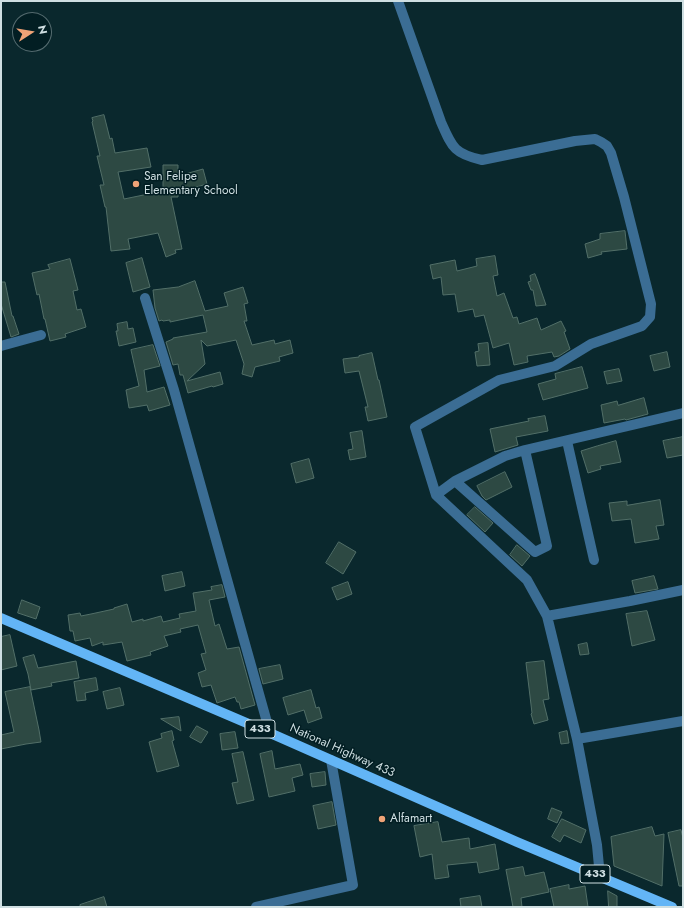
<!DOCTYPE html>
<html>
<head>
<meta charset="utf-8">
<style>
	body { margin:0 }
	#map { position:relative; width:684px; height:908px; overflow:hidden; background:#0a282d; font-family:Jost,sans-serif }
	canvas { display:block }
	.frame { position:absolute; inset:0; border:2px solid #cfdfe2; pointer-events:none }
	.north { position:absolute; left:12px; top:12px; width:40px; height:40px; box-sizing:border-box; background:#021e23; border:1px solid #546b6f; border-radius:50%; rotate:78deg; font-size:11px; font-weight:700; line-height:16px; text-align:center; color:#cfdfe2 }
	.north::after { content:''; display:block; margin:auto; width:14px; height:18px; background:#efa377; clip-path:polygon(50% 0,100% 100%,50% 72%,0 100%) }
</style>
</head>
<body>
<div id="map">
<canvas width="684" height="908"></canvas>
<div class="frame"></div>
<div class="north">N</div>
</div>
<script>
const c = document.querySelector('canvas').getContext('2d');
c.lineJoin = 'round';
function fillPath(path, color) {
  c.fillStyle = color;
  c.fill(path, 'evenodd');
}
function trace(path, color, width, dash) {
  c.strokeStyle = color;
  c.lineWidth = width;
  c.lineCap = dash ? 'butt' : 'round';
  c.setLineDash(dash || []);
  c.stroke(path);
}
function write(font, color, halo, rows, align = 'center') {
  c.font = font + ' Jost,sans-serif';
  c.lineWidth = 3;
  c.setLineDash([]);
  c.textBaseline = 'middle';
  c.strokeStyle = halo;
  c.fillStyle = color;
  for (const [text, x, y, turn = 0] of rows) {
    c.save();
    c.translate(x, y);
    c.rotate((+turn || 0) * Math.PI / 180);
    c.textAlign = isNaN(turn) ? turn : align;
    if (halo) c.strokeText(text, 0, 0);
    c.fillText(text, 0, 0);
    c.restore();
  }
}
const building = new Path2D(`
	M104,115L110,139L112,138L115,153L147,148L151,167L118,172L124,199L163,191V165H178V176L203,169L207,184L178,192V197H171L182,249L175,250L176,253L166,257L158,233L128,239L130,249L111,251L106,207H105L100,185H104L97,156H100L92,122L93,121L92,118Z
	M625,231L627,249L601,252L602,254L588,258L585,244L600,239V234Z
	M495,256L498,275L493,276L497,296L504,293L513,318L517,317L519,324L537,318L541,330L561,321L566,331L564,332L570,349L559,356L554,357L552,352L527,356L528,362L514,365L509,343L493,348L484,315L475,317L473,309L458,312L455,294L443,295L441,277L433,279L430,265L455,260L457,271L477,266L476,259Z
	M142,258L150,287L133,292L126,263Z
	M70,259L78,290L73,291L77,310L81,309L86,327L65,334L66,337L50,341L45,319H44L39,294L37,295L32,273L50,269L48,265Z
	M535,274L537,279L546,305L536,306L533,290H531L528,282L531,281L530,276Z
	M195,281L205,311L228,306L224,293L243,287L248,303L244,304L247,321H244L252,345L274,340L275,344L290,340L293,353L279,357L280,361L255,367L252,377L242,374L244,364L236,340L207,346L201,340L205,364L187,381L220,372L223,384L213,387L212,386L188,393L183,375H180L178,364L173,365L166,342L173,339V338L207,332L203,315L170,322V320L163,321L162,320L159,321L155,308L153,290L178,287Z
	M1,282H5L12,316H13L19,334L11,337L1,304Z
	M127,322L128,329L133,328L136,342L119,346L116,331H118L117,324Z
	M488,343L490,365L477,366L475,352L479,351L478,344Z
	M153,345L160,366L144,370L147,392L164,387L170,405L149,411L147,405L129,408L126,390L139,386L131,350Z
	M667,352L670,367L654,371L650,356Z
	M372,353L378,380H379L387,417L368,421L365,407H368L359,371L345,373L343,359L359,357V356Z
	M582,367L588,388L543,400L538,384L556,379L555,374Z
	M619,369L622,381L607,384L604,372Z
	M644,398L648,414L626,420L625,419L604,423L601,405L617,401L618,405Z
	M545,416L548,431L516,437L518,445L495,452L490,429L529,421L528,419Z
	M362,431L366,457L350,460L348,450L353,449L350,433Z
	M683,437V455L667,458L663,441Z
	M616,441L621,462L600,466L601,469L588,473L581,451L597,446Z
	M309,459L314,478L296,483L291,464Z
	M505,472L512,487L486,500L482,496L477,486Z
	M660,500L664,525L656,526L659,539L635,543L631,519L612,521L609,503L627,501V505Z
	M475,507L493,523L485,532L467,515Z
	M339,542L356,552L343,574L326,563Z
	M517,545L530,556L522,566L510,555Z
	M182,572L185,586L165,591L162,576Z
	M654,576L658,589L635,593L632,581Z
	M348,582L352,594L337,600L332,588Z
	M222,585L225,597L209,600L215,626L219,624L227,649L239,647L255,705L241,709L239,702H237L235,697L217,703L211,685L202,687L198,673L206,670L201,654L206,653L198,625L180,629L181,632L164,636L168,646L150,652L151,655L127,661L122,642L103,645V642L92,646L90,638L75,641L73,631H70L68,615L80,613L81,616L91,614L114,609V608L127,604L132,622L143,619V621L161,616L163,622L180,618L179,614L196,611L193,593L212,590L211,587Z
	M22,600L40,607L36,619L18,613Z
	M647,611L655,640L632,646L626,614Z
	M10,635L17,666L1,670V637Z
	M587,643L589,654L580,655L578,645Z
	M34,655L38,668L76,661L79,678L51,683L52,686L31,690L28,674L23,658Z
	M544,661L549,699L543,700L548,720L534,724L531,714L532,713L526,663Z
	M280,665L283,679L263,684L259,669Z
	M96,678L98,690L85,693L86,700L77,701L74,682Z
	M30,687L39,730L41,742L26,744L1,749V735L14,732L5,692Z
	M120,688L124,705L107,709L103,692Z
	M311,690L316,708L319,707L322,718L308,723L304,710L288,715L283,698Z
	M179,717L181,731L161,719Z
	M197,726L208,732L201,743L190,737Z
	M172,731L174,740L172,741L179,766L157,772L149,742L162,738L161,734Z
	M567,731L569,743L561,744L559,733Z
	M235,732L238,748L222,750L220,734Z
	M272,751L275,769L300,764L303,775L292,778L295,791L269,797L260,754Z
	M243,752L254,800L237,804L232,783L238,782L232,754Z
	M325,772L326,785L312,787L310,774Z
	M332,802L336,825L318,829L313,806Z
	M552,808L562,812L557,823L548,819Z
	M562,819L586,830L581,843L564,835L560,842L552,837Z
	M438,822L442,842L469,838L470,849L495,844L499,869L479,873L477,862L447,865L449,877L435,879L432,854L420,857L414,826Z
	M652,827L655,836L664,834L662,886L614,866L611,837Z
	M681,830L683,838V886H679L668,833Z
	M523,867L525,876L544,872L549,892L521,898L522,907H513L506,870Z
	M569,885V889L585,886L588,907H554L550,889Z
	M608,891L617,896V907H609Z
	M480,896L482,907H461L460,899Z
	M104,897L107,907H80V905Z`);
fillPath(building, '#2d4943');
trace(building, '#526f68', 1);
trace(new Path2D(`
	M398,1L441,122C452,147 454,154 482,160L575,141L595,139L601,142L607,146L611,153L624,197L651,304L650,317L642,326L591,344L555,366L499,380L415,427L436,495L527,580L547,616L577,739L597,845L600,877
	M145,298L174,390L270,733
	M1,346L41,335
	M567,441L594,560
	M455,481L535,552L547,546L525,450
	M436,495L455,481L505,456L525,450L683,413
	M547,616L630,601L683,590
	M577,739L683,721
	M256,907L353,885L331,760`), '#3b6d94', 10);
trace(new Path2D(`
	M1,618L270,733L517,842L672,907`), '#63b5f6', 10);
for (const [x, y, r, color] of [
	[136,184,4,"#efa377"],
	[382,819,4,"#efa377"]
]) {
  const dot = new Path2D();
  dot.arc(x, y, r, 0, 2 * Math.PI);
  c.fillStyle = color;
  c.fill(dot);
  trace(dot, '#021e23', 1.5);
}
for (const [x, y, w] of [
	[260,729,30],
	[595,874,30]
]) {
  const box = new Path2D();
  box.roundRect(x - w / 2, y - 9, w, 18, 3);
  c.fillStyle = '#021e23';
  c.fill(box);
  trace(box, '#cfdfe2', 1);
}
write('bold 11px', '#cfdfe2', null, [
	["433",260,729],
	["433",595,874]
]);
write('12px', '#cfdfe2', '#021e23', [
	["San Felipe",144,177],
	["Elementary School",144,191],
	["Alfamart",390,819]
], 'left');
write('12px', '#cfdfe2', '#021e23', [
	["National Highway 433",342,751,24]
]);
</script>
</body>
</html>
